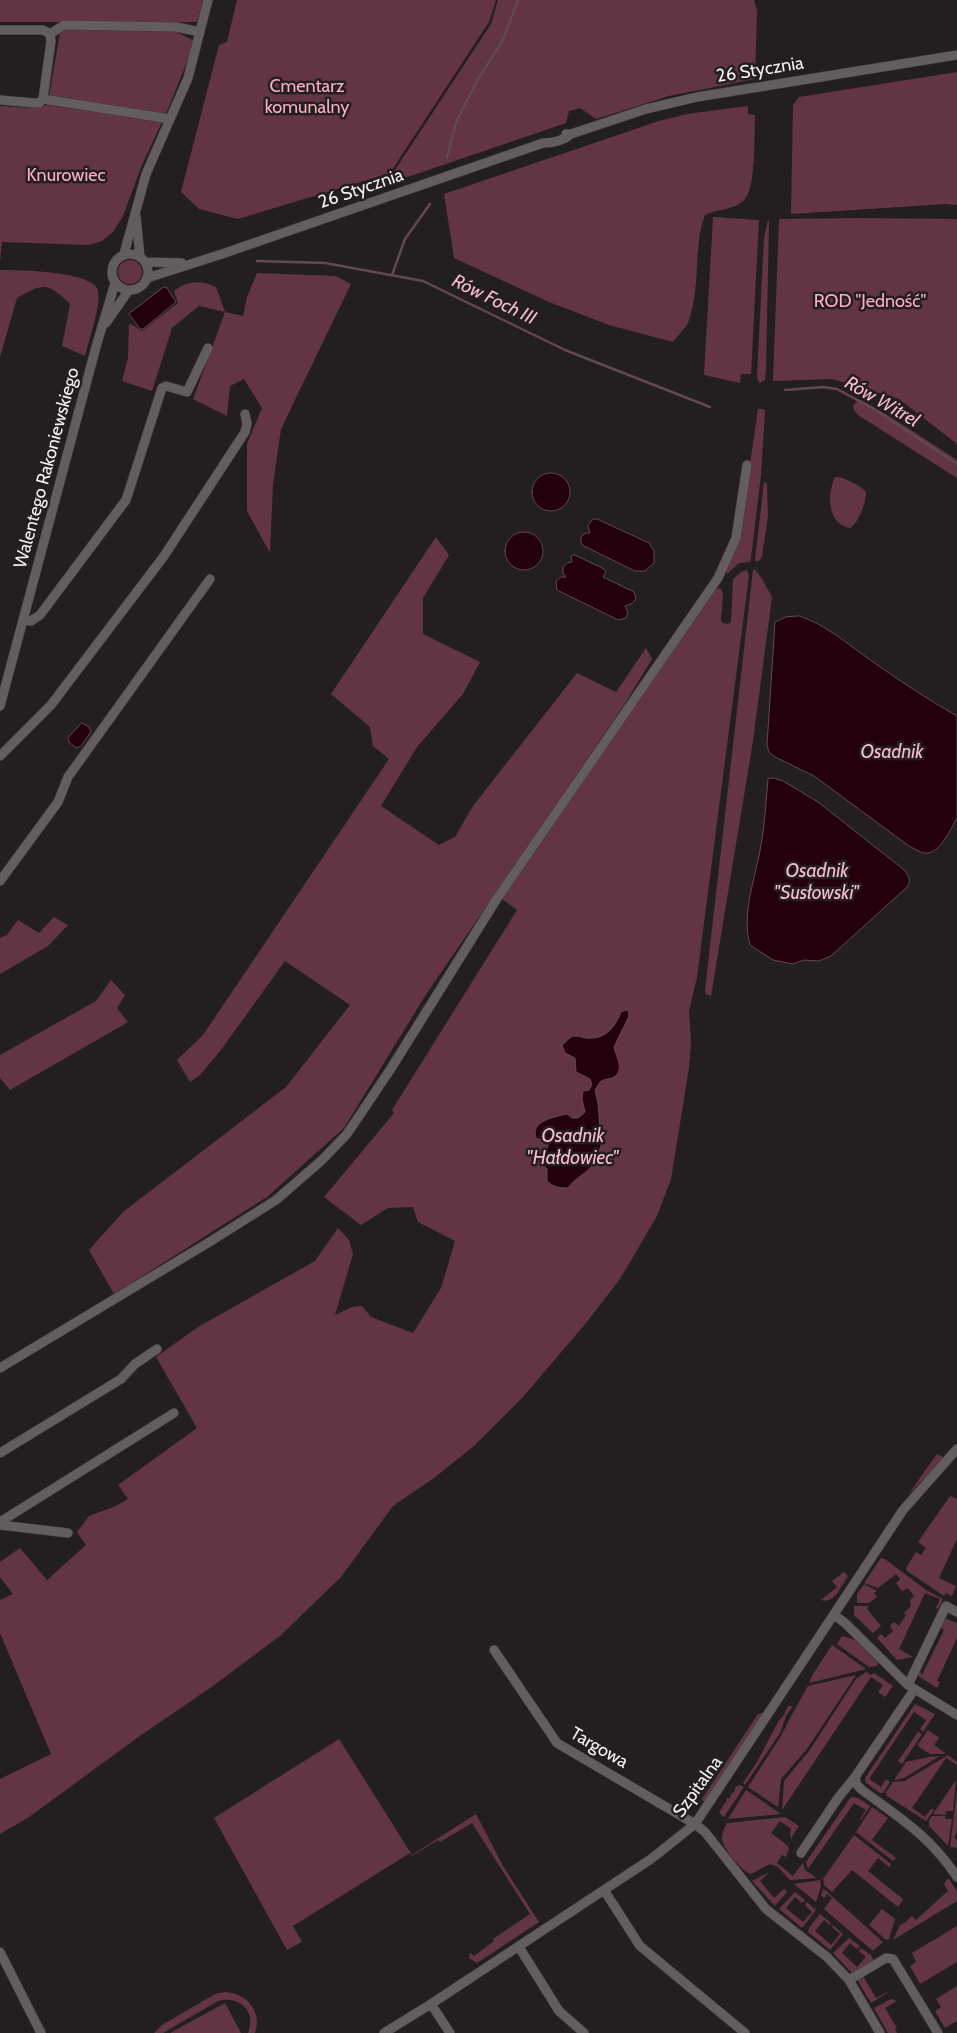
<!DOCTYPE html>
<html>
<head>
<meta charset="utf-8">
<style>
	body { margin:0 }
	canvas { display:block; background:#231e1f }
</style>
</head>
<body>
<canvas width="957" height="2033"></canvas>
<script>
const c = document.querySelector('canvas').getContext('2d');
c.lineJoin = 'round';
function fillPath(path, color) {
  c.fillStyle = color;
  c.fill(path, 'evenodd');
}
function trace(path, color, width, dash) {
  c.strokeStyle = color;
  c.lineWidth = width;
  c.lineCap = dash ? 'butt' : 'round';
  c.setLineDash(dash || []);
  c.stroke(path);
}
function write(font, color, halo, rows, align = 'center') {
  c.font = font + ' Cabin,sans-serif';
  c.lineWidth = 5;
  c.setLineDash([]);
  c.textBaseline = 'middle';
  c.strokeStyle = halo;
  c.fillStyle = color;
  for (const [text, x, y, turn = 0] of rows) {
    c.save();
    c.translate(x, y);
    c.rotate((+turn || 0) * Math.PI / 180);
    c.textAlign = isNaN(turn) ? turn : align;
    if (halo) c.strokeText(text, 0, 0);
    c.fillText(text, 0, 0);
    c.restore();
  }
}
fillPath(new Path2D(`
	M0,0H203L197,22H0Z
	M237,0H496L489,22L390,173L238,219L199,209L181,192L219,45L227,42Z
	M498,0H754L757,11L755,79L669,96L596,119L580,108L569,111L566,123L390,183L391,176L491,24Z
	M61,27L173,30L194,41L187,62L166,114L49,96Z
	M957,72V205L945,204L791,214L793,105L799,97Z
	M48,105L162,122L142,165L123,216L113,232L102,241L88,245L2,242L0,262V106L31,108Z
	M748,106V114L755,115C754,134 756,186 745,199C736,210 717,209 705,215C693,245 701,287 689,320C687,327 678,335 673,342L609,325L549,302L454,258L444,194L659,121L687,114Z
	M713,217L759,220L751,374H741L740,383L704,375Z
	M861,218L957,219V444L899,399L832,379L773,381L779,219Z
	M768,220L769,222L766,369L765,380L760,383L758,381L757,375L764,238Z
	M118 272a12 12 0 1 1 24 0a12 12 0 1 1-24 0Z
	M0,270C17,270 95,271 98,291C101,306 89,340 85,356L62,346L70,304C47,282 44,283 17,298L0,357Z
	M257,273L336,276L351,284L281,429L273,484L270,553L247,511V444L262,408L244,379L230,386L227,416L193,399L225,312L199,306L172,328L152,391L122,381L128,358L129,323L142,331L178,303L174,291C188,280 200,280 216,287L225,312L243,316L247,297Z
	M861,400L889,416L957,460V478L858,415L854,410L853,406L857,401Z
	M758,409H763L765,411L761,475L751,558L750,562L739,563L727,574L726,571L737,544L740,533Z
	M835,477C844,477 860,485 866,492C866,503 859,522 850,528C827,524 827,494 835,477Z
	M764,482L767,484V488L768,516L762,556L760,560L756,562L755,560Z
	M436,537L449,555L423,598V634L480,662L463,694L417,747L381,806L439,845L455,837L473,806L577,673L616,692L646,648L652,659L624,705L425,996L344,1128L267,1197L114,1294L89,1250L123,1212L286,1087L350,1005L285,961L221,1050L200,1075L190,1082L177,1060L203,1035L389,759L373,746L370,727L331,694Z
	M755,569L762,579L772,597L753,741L711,996L706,994L705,990L753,570Z
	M747,570L749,576L697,977L689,1011L691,1044L689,1068L671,1179L657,1216L620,1279L586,1323L522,1398L475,1445L434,1478L393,1506L341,1577L280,1636L210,1688L137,1738L29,1817L0,1834V1779L51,1754L0,1633V1600L13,1594L0,1577V1562L20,1548L47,1580L86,1545L77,1532L89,1516L116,1506L128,1499L118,1485L197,1428L156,1357L198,1327L315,1261L338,1228L349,1240L353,1254L335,1315L352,1307L362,1306L371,1317L413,1333L441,1288L455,1241L418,1222L413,1207L388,1208L361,1225L324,1197L394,1113L392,1110L517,910L501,898L716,588L721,589L723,594L721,621L723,623L728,624L731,622L733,579L741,572Z
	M54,917L68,925L48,946L0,974V938L7,935L18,920L39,933Z
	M111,980L125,995L117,1008L128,1022L10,1090L0,1078V1055L96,1001Z
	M937,1454L943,1457V1459L908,1495Z
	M950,1496L957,1499V1539L939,1578L956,1586L952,1596L946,1593L944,1596L907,1571L906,1568L916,1552L921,1555L926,1548L918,1542Z
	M881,1558L885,1559L926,1590L943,1599L938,1609L936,1608L940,1599L925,1593L899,1649L913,1657L897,1660L877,1638L881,1634L885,1638L893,1631L890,1626L894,1622L899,1626L906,1615L904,1613L911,1606L910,1600L914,1596L908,1588L902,1591L896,1583L900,1579L896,1574L878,1588L864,1583Z
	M844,1572L848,1576C841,1586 835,1604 821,1600L837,1587L832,1581Z
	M864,1584L877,1591L874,1593L877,1597L869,1603H857V1594Z
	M854,1606H868L867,1609L881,1626L873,1633L854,1615Z
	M944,1618L957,1623V1638L937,1681L940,1682L937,1688L917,1675L919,1670L922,1675L944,1630L940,1627Z
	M842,1636L855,1640L878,1663L877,1666L869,1667L837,1644Z
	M832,1645L866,1669L809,1683L813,1674Z
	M866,1672L871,1675L874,1673L893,1686L885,1697L878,1692L883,1685L871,1677L782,1810L784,1781L809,1751L856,1679Z
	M856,1675L807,1749L781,1779L778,1807L748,1787L781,1736L790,1718L808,1686Z
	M915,1704L935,1714L923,1732L920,1729L926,1720L914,1712L869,1779L881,1787L886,1779L890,1782L883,1793H880L866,1783L865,1778Z
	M788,1706H793L786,1716L780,1733L745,1785L743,1783L757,1762L778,1722L781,1718H782Z
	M765,1712L705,1803L702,1799L758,1714Z
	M928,1730L939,1738L934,1745L945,1753L944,1754H930L919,1747L918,1744Z
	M918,1732L922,1734L902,1764L898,1761Z
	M339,1739L412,1855L476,1814L503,1866L539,1922L477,1963L469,1958L470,1953L474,1956L494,1941L493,1939L530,1914L472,1823L440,1842L438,1840L412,1856L410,1853L293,1926L302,1942L287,1950L214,1818Z
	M948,1755L957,1762V1765L946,1758L912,1808L925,1817L931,1809L934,1810L926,1821L887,1796L886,1792L893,1782L905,1781Z
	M940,1756L904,1778L894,1780L906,1762L929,1757Z
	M956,1780L953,1811H946V1815L933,1814Z
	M740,1785L744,1787L724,1817L719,1813L724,1804L727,1802L726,1801L727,1798L729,1799L731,1796L730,1795L735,1791V1787Z
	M746,1790L781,1814L728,1819Z
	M957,1790V1832L954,1837L957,1840V1848L950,1847Z
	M851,1797L858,1798L870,1806L861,1820L860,1819L866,1810L854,1803L808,1869L806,1862Z
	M872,1807L888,1818L872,1840L896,1858L893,1861L856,1832Z
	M932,1816H945V1819H952L948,1846L929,1826V1821Z
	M785,1817L799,1826L793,1835L792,1839L790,1836L791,1829L780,1821L771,1833L787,1845L789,1848L786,1857L782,1855L777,1863L793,1876L803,1863L805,1870L817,1878L790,1880L778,1867L770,1864L751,1874C742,1872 722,1848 722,1838C722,1833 725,1827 727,1823Z
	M854,1835L891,1864L889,1867L878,1858L868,1871L903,1899L898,1907L852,1870L832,1892L824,1885L823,1879Z
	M769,1872L760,1881L774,1898L784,1889L787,1892L775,1906L752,1881Z
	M948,1878L957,1891V1901L893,1940L900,1925L903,1924L912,1916L916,1920L948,1891L944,1884Z
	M820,1880L821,1886L816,1902L794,1884Z
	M823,1889L825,1890L883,1942L873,1951L824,1909L832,1898L827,1894L824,1898L821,1896Z
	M795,1892L805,1900L802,1903L795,1897L786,1908L803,1922L812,1912L805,1905L807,1902L816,1910L802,1928L779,1909Z
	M882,1909L895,1919L889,1939L886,1940L869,1925Z
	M820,1914L831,1923L830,1925L824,1920L815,1931L831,1945L840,1934L832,1927L833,1925L843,1934L830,1950L808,1932L809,1928Z
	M957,1926V1962L920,1984L910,1966L916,1962L912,1953Z
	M849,1938L860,1946L857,1949L850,1943L842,1953L857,1967L866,1957L859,1951L861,1948L872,1956L873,1960L853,1974L833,1953Z
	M863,1976L876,1998L887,1992V1993L871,2003L856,1978Z
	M957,1986V2021L945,2028L935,2011L941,2007L936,1999Z
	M225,1992C246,1993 263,2011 255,2033H248C257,2011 239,1995 218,2001L163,2033H154L162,2025L215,1994Z
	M891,1999L897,2001L885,2008L897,2028L895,2029L897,2033H888L874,2008Z
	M225,2003L241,2033H170Z`), '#633543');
const water = new Path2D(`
	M164,287L167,288L176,302L143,329H140L129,314Z
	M532 492a19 19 0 1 1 38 0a19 19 0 1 1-38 0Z
	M593,519H597L649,543L654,551V563L645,571H635L584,546L581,543V537L586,533H590L588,526Z
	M505 551a19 19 0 1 1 38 0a19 19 0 1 1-38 0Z
	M575,555L604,569L606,572L603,577L634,592L636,598C633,604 630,604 625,606L628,613L626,618L618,620L557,590L556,581L561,577H566L563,573V567L567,563L572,562L571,557Z
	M799,616C825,624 846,643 869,659C897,679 927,699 957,716V818C951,828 942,850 928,853C922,854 915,849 909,846L814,776L775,757L769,752L767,745L775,622L786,617Z
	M82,723L89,727L91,732L81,746L76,748L69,742L68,738Z
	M774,778L783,781L818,802L903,869C908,874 912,881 907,887L831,956L819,961L804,960L793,964L773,960L750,945C741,912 756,877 761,845C765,824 766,801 768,779Z
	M628,1010L629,1016L614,1047C616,1057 626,1072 612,1078C608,1079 604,1079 600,1082L595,1090L598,1103L600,1129L606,1132C601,1142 598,1161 589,1169C582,1176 574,1179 568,1188C559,1188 553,1187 547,1181V1169L540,1161L541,1154L546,1150L549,1143L536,1138C530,1121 554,1117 567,1114L572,1118H578L585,1112L582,1099L583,1091L589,1090L592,1085L590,1079L576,1072L575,1058L565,1053L562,1045C565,1043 568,1039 571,1037C576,1035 581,1037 586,1038C605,1040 615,1028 621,1012Z`);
fillPath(water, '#23000b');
trace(water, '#624850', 1);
trace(new Path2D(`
	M447,157L456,122L478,79L503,40L518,0
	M257,261L325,263L423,281L565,350L710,407
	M392,275L405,239L430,204
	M785,390L823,387L837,389L874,409L957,464`), '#624850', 2.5);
const minor = new Path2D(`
	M0,30H43L50,34L51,41L43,99
	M50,34L64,25L177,27L200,32
	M0,100L34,103H39L43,99L170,119
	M566,134H571L646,109L697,97L957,55
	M136,216L140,257
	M112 272a18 18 0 1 1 36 0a18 18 0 1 1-36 0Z
	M124,254L146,174L188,78L208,0
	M146,262L182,263
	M147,278L222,254L543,143C554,143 563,141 571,134
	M106,323L129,290
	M23,620L31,621L40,615L126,500L162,388L166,386L187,392L208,348
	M0,706L96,347L115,283
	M0,756L51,705L164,556L245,432L247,424L245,414
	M0,881L58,802L68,777L210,579
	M0,1368L211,1241L276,1200L322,1160L347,1134L390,1070L496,900L718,578L736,538L747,465
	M0,1453L121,1379L135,1364L157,1349
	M0,1522L174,1413
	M0,1525L68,1533
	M834,1615L845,1623L908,1685L957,1715
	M494,1650L557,1743L695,1824L705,1832L766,1909L827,1957L849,1980L880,2033
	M908,1685L946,1606L957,1612
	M855,1777L857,1785L862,1790C900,1818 930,1836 957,1877
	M801,1853L838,1798L855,1777L914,1690
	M604,1890L640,1946L745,2033
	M519,1947L559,2011L584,2033
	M0,1952L41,2033
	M849,1980L886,1958L893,1959L938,2033
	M431,2004L450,2033
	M384,2033L431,2004L651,1859L695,1824L903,1510L957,1449`);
trace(minor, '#3f3b3c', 10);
trace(minor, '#645d5f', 9);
write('18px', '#f4f0f1', '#231e1f', [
	["26 Stycznia",760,70,-9],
	["26 Stycznia",361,189,-19],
	["Walentego Rakoniewskiego",47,468,-75],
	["Targowa",599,1748,30],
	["Szpitalna",698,1787,-54]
]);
write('18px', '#feadc4', '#231e1f', [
	["Cmentarz",307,87],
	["komunalny",307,108],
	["Knurowiec",66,176],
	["ROD \"Jedność\"",870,302]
]);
write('italic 19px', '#fabccd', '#231e1f', [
	["Rów Foch III",494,300,26],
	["Rów Witrel",882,402,30],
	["Osadnik",892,752],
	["Osadnik",817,871],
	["\"Susłowski\"",817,893],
	["Osadnik",573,1136],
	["\"Hałdowiec\"",573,1158]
]);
</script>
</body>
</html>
